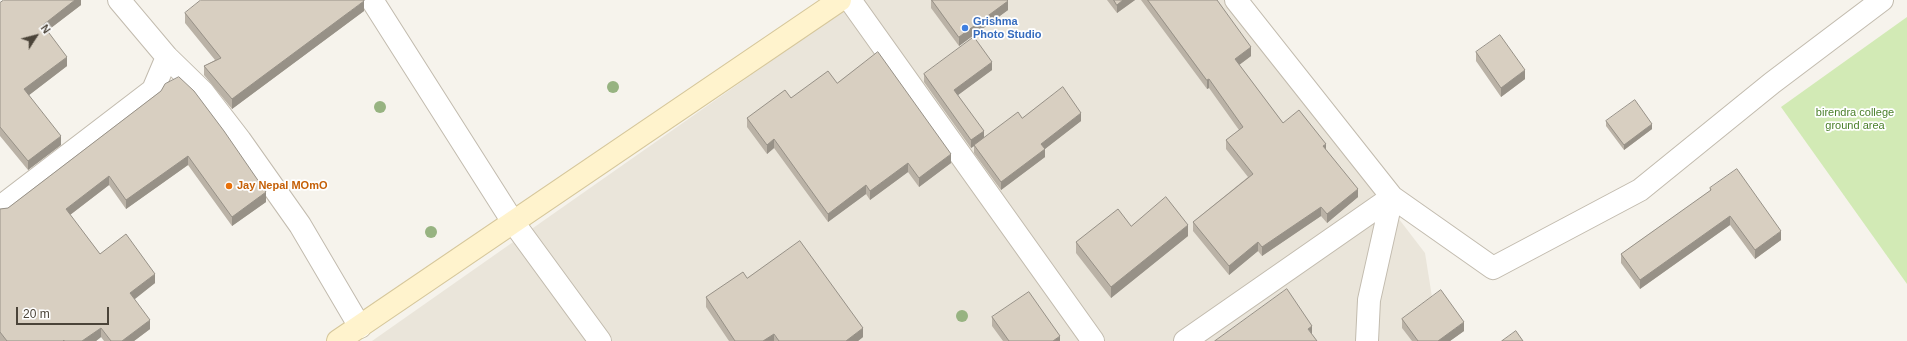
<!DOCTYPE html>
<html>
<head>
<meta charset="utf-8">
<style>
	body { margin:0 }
	#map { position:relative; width:1907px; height:341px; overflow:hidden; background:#f6f3ec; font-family:Arial,sans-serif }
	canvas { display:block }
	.north { position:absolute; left:16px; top:16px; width:40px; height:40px; -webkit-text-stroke:3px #fff; paint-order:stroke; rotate:54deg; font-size:11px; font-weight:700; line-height:16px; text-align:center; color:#4b4439 }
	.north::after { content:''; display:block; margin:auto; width:14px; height:18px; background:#4b4439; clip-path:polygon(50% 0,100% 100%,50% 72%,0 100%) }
	.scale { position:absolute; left:16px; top:307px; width:93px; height:18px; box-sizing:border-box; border:2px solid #4b4439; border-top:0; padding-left:5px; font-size:12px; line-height:14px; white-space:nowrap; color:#4b4439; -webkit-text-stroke:3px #fff; paint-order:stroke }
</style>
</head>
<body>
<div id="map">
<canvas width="1907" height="341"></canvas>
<div class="north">N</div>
<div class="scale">20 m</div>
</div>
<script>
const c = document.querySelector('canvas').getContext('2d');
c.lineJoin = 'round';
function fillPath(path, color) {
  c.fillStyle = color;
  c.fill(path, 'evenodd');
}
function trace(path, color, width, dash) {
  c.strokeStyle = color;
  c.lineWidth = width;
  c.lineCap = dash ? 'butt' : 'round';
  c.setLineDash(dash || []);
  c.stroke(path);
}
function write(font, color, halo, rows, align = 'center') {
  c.font = font + ' Arial,sans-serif';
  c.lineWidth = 3.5;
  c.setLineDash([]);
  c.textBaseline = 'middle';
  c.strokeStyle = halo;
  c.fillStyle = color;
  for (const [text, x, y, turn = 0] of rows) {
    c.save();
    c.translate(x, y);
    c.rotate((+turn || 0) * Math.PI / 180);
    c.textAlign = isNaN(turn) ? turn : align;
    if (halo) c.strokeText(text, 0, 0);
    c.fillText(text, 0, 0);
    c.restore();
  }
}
fillPath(new Path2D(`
	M858,0H1231L1425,253L1439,341H372Z`), '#eae5da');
fillPath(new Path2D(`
	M1907,17V284L1781,107Z`), '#d2eab5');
const street = new Path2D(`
	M119,0L167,57L203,92L240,140L300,225L360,327
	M372,0L513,222L600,341
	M850,0L1093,341
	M0,207L153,90L167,57
	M1185,341L1392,197L1236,0
	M1367,341L1369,300L1392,197L1493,268L1640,190L1772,83L1882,0`);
const secondary = new Path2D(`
	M338,341L840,0`);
trace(street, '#c2bbae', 24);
trace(secondary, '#d6c79b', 24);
trace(street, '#fff', 22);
trace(secondary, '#fff3cd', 22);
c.fillStyle = '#97b381';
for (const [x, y] of [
	[613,87],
	[380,107],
	[431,232],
	[962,316]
]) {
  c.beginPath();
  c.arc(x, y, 6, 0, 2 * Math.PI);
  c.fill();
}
fillPath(new Path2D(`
	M81,0V5L47,31L67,66L29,95L61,145L28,170L0,136V3Z
	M931,0H1007L1008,10L959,46L931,8Z
	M1107,0H1135L1117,13Z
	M1141,0H1217L1251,56L1239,65L1283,123L1326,150L1358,197L1327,223L1321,216L1262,256L1258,251L1229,275L1193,231V222L1248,177L1226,149V140L1239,130L1209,88L1207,89Z
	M364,11L232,109L204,75V66L215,60L185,23V13Z
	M1476,52L1525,79L1501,97L1476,61Z
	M992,70L958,95L984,138L1022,118L1081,121L1045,149V157L1001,190L974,153V146L971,148L924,82V74Z
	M837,83L951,163L919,187L908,172L870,200L866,194L828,222L774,148L767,154L747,127V118L791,98Z
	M161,91L266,202L232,226L188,165L126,209L109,185L70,215L100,254L155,283L134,299L150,329L134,341H104L101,337L96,341H0V209L8,208Z
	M1606,121L1652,129L1624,150L1606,126Z
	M1710,188L1781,240L1755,259L1730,225L1640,289L1621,263V254L1710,191Z
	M1131,226L1188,236L1111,298L1076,253V242Z
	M747,278L863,337L858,341H729L706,307V297Z
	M992,317L1060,341H1003L992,326Z
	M1402,319L1464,331L1450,341H1412L1402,328Z`), '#bab2a6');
fillPath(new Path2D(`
	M75,0H81V5L43,34V25Z
	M1123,0H1135L1117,13V5Z
	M364,1V11L232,109V99Z
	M1008,1V10L959,46V37Z
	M1251,47V56L1235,68V59Z
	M67,57V66L24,99V89Z
	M992,62V70L954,98V90Z
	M1525,70V79L1501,97V88Z
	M1209,79V88L1207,89V80Z
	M1081,113V121L1041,152V144Z
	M1652,124V129L1624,150V145Z
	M984,131V139L974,145V146L971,148V140Z
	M61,136V145L28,170V161Z
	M774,139V148L767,154V145Z
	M1326,144V153L1323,146Z
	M1045,149V157L1001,190V182Z
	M951,154V163L919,187V178Z
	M188,156V165L126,209V200Z
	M908,163V172L870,200V191Z
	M109,176V185L66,218V209Z
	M866,185V194L828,222V214Z
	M1358,189V197L1327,223V214Z
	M266,192V202L232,226V217Z
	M1321,207V216L1262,256V247Z
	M1730,216V225L1640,289V280Z
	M1188,225V236L1111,298V287Z
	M1781,231V240L1755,259V250Z
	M1258,242V251L1229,275V266Z
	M155,274V283L130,303V293Z
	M150,320V329L134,341H122Z
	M1464,322V331L1450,341H1438Z
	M1312,326V334L1308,329Z
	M101,328V337L96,341H82Z
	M863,328V337L858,341H846Z
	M774,334V341H763Z
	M1060,336V341H1053Z`), '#979187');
const building = new Path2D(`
	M4,0H75L43,25L67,57L24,89L61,136L28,161L0,127V3Z
	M201,0H364V1L232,99L204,66L221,58L185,13Z
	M932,0H1007L1008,1L959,37Z
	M1114,0H1123L1117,5Z
	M1148,0H1217L1251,47L1235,59L1283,123L1299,110L1326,144L1323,146L1358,189L1327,214L1321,207L1262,247L1258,242L1229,266L1193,222L1253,174L1226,140L1243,127L1209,79L1207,80Z
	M1500,35L1525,70L1501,88L1476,52Z
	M974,37L992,62L954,90L984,131L971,140L924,74Z
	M878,52L951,154L919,178L908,163L870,191L866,185L828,214L774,139L767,145L747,118L785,90L791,98L828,71L837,83Z
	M179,77L194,91L224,131L266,192L232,217L188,156L126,200L109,176L66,209L100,254L126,234L155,274L130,293L150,320L122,341H111L101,328L82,341H64V340L63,341H7L0,332V209L8,208L161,91L165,84Z
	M1063,87L1081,113L1041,144L1045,149L1001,182L974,145L1018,112L1022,118Z
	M1635,100L1652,124L1624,145L1606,121Z
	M1737,169L1781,231L1755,250L1730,216L1640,280L1621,254L1711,190L1710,188Z
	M1166,197L1188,225L1111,287L1076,242L1118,209L1131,226Z
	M800,241L863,328L846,341H779L774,334L763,341H735L706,297L743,272L747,278Z
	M1287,289L1312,326L1308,329L1317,341H1215Z
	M1441,290L1464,322L1438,341H1418L1402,319Z
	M1029,292L1060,336L1053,341H1009L992,317Z
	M1516,331L1523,341H1502Z`);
fillPath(building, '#d8cfc1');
trace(building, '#979187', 1);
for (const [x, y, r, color] of [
	[965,28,4,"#3f7fe0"],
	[229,186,4,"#e8710a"]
]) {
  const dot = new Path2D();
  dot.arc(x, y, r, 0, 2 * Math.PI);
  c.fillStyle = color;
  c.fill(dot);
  trace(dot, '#fff', 1.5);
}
write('bold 11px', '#366cbe', '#fff', [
	["Grishma",973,22],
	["Photo Studio",973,35]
], 'left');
write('11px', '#4a7f2a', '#fff', [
	["birendra college",1855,113],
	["ground area",1855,126]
]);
write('bold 11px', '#c56008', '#fff', [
	["Jay Nepal MOmO",237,186]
], 'left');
</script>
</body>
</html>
